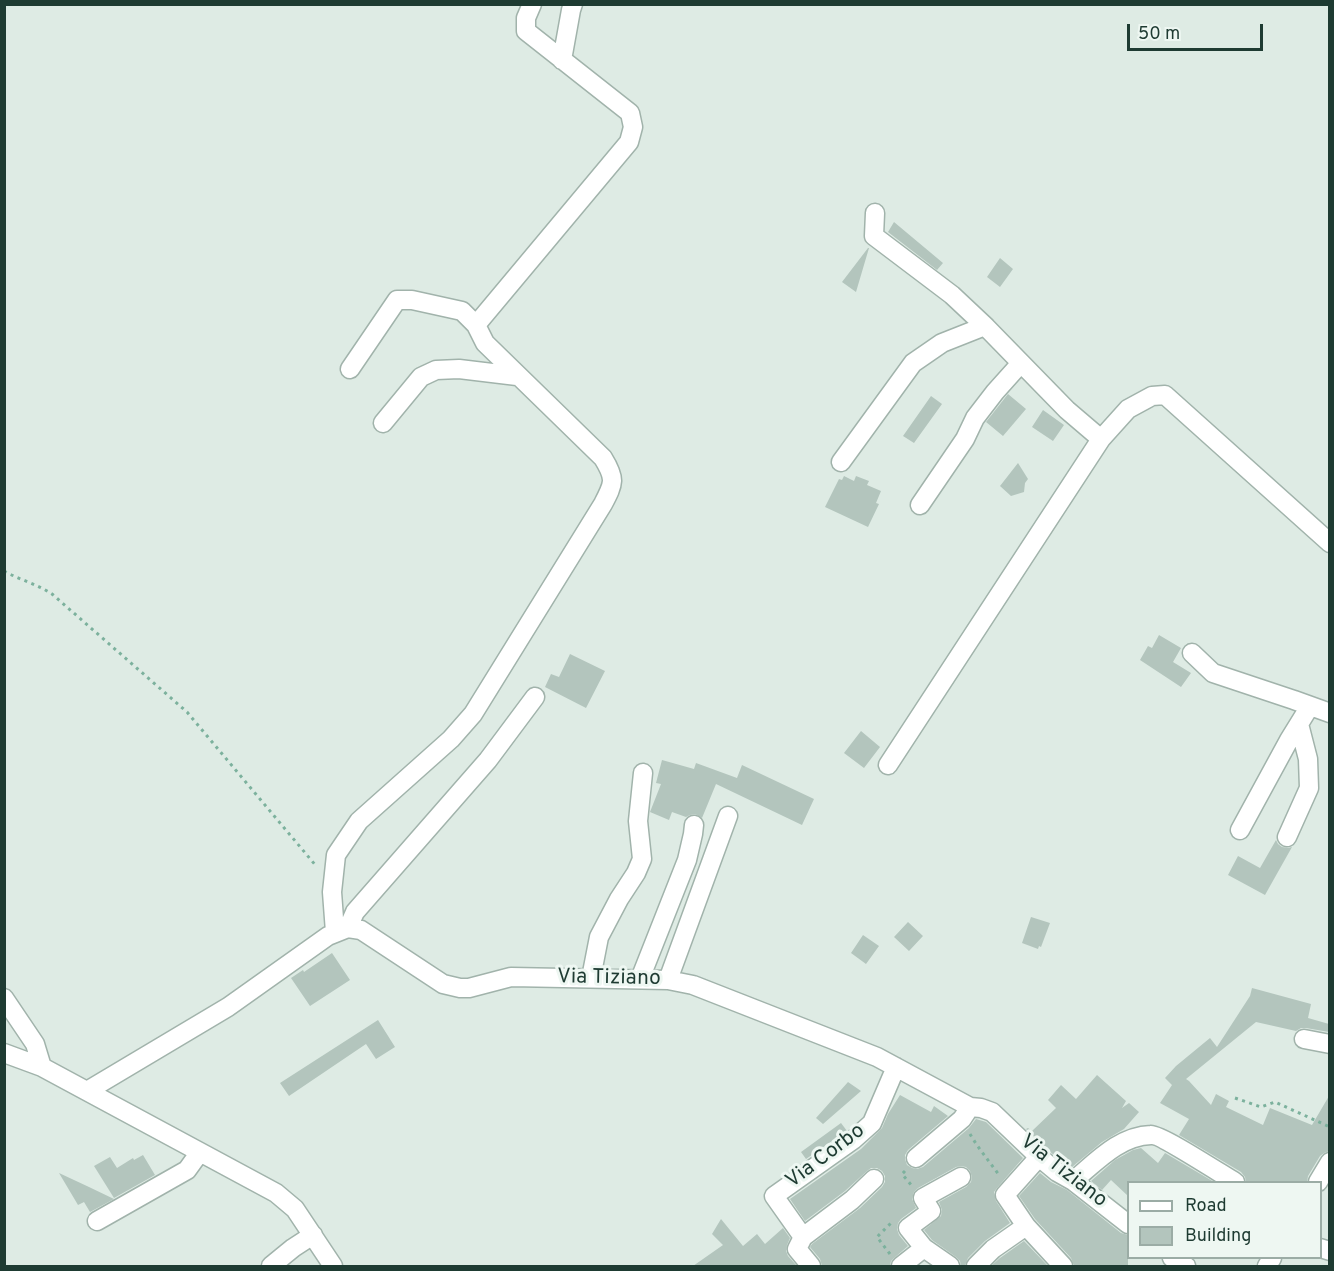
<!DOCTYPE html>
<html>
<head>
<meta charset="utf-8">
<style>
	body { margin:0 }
	#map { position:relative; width:1334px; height:1271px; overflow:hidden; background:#deebe4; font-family:Overpass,sans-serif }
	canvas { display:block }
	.frame { position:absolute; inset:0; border:6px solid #1e3b32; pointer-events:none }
	.legend { position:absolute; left:1127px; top:1181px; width:195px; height:78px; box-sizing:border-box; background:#eef7f2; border:2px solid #9baca5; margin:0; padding:8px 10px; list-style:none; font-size:18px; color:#1e3b32 }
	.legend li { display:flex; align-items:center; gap:12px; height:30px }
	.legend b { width:30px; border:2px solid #9baca5 }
	.scale { position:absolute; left:1127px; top:24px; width:136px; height:27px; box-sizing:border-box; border:3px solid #1e3b32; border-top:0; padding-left:8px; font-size:18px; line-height:21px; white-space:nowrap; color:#1e3b32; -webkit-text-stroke:4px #eef7f2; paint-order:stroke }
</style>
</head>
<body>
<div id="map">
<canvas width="1334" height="1271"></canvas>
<div class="frame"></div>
<ul class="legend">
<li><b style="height:8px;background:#fff"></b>Road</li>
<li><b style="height:16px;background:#b3c5bd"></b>Building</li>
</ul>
<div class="scale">50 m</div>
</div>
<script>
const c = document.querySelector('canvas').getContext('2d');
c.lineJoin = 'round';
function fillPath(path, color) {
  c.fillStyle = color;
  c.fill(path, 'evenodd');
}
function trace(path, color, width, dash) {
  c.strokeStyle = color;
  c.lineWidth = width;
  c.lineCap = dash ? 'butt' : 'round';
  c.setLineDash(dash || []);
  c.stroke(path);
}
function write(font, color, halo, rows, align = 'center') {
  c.font = font + ' Overpass,sans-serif';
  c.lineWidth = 6;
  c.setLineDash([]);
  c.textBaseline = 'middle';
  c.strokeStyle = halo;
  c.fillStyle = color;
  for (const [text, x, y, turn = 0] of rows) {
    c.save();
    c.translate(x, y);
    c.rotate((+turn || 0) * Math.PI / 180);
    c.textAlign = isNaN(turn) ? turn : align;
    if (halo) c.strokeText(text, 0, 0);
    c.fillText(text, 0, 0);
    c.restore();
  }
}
fillPath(new Path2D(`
	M894,222L943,263L937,270L888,232Z
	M868,248H869L856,292L842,282Z
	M1000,258L1013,269L1000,287L987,277Z
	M1008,394L1026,409L1003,436L986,422Z
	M931,396L942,404L914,443L903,436Z
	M1043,410L1064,425L1053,441L1032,427Z
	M1018,463L1028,479L1025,483L1024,492L1011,496L1000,486Z
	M844,476L854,481L856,476L869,481L867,485L881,491L876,503L879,504L868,527L825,507L839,479L842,480Z
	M1159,635L1181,648L1173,662L1191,673L1181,687L1140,660L1148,646L1152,648Z
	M570,654L605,671L586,708L545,687L551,674L559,677Z
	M861,731L880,747L864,768L844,753Z
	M662,760L694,769L696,763L737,778L742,765L814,799L802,825L716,784L702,818L695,814L690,815L686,817L672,812L669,820L650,812L661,784L656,783Z
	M1276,840L1278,844L1282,847L1288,848L1292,847L1265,895L1228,875L1238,856L1260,868Z
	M1031,917L1050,923L1041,947L1039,946L1038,949L1022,943Z
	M908,922L923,936L909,951L894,937Z
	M863,935L879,946L866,964L851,953Z
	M332,953L350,980L310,1006L291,978L303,970L304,972Z
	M1252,988L1311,1004L1308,1018L1329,1024V1032L1306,1028H1301L1296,1031L1256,1022L1186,1079L1189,1081L1211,1105L1216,1094L1229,1101L1226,1107L1263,1125L1270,1108L1312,1125L1329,1096V1151L1324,1153L1320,1156L1308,1176L1307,1182H1246L1245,1177L1241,1172L1179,1135L1189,1119L1160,1103L1172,1085L1165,1078L1176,1066L1210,1038L1217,1047L1250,996Z
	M378,1020L395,1047L376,1059L366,1044L289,1096L280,1083Z
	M1097,1075L1126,1101L1122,1108L1129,1103L1139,1112L1124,1129L1102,1142L1072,1167L1063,1163L1047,1149L1026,1129L1028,1128L1032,1131L1056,1108L1048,1100L1061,1085L1076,1099Z
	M848,1082L861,1091L823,1124L816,1118Z
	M900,1095L931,1112L934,1106L948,1116L908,1150L905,1155V1159L907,1165L912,1168L917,1169L923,1167L969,1128L976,1119L986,1122L1023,1158L997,1188L994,1192L996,1201L1010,1223L985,1241L968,1258L965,1266H961L960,1261L956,1257L932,1240L924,1230L941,1216L942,1210L939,1202L966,1187L971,1182L972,1177L970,1171L966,1167L961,1166L956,1167L918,1188L914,1192L912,1199L916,1208L901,1219L898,1223L897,1229L899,1235L908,1246L894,1258L891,1261L890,1266H822L820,1259L810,1247L812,1244L860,1208L882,1187L885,1182V1176L882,1171L877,1168H871L867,1171L845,1191L805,1221L790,1199L861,1149L882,1128L888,1114Z
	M841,1123L847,1131L806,1159L801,1152Z
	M1141,1148L1158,1163L1165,1153L1214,1182H1128V1196L1111,1180L1102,1190L1091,1181L1115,1160L1133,1150Z
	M143,1155L155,1175L114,1198L94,1166L110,1157L117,1168L133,1158L134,1160Z
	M59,1173L89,1187L114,1199L90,1212L84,1202L78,1205Z
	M1040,1173L1051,1182L1067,1190L1121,1233L1128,1235V1266H1074L1071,1258L1035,1219L1019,1196Z
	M721,1219L743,1246L757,1234L765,1244L783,1228L790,1238L787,1245L786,1251L788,1256L797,1266H693L723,1245L712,1234Z
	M1024,1241L1048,1266H991L1000,1258Z`), '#b3c5bd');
const minor = new Path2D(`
	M562,60L571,10L573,4
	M875,213L874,236L952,295L985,326L1067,410L1101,439
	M350,369L397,300H412L462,311L476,325
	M383,423L421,377L436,370L459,369L517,376
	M841,462L913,363L942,343L985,326
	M920,505L965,439L975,418L995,392L1021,363
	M1192,653L1213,673L1294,700L1330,713
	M888,765L1101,439L1128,409L1152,396L1165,395L1330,543
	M1240,830L1289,740L1310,706
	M1287,837L1309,788L1308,759L1299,724
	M348,928L355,912L488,760L535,697
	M335,932L332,892L336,855L359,821L451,739L473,714L603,504C614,483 616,479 603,458L485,343L476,325L629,142L633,127L630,113L526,31V18L532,4
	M591,978L599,937L619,899L636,873L642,859L638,821L643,773
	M640,979L687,860L693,834L694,825
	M668,980L728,816
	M4,998L35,1044L42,1067
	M1304,1039L1330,1044
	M4,1053L42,1067L276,1193L295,1209L333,1266
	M87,1091L228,1007L328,936L348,928L361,930L443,984L460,988H469L511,977L668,980L693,985L877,1057L970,1107L981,1108L992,1112L1039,1157L1057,1172L1073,1181L1128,1224
	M1039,1157L1005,1195L1026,1226L1063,1266
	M916,1158L962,1119L970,1107
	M1073,1181C1096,1162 1119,1136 1151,1135C1160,1134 1223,1175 1235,1182
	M1318,1182L1330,1162
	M97,1221L187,1170L200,1152
	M803,1237L852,1200L874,1179
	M924,1248L908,1228L931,1211L923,1198L961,1177
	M1320,1248L1330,1251
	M1172,1258L1186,1266
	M271,1266L293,1248L313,1235
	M811,1266L797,1249L803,1237L774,1196L853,1140L872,1123L896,1067
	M901,1266L924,1248L950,1266
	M976,1266L993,1249L1026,1226
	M1267,1266L1272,1258`);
trace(minor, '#a1b3ab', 21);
trace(new Path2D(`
	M4,571C20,580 37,584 52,594L187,712L317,867
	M1235,1098L1261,1107L1275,1102L1330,1127
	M970,1134C978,1148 989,1161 999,1175
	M905,1171L902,1174L912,1186
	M890,1254L877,1237L891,1223`), '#7cb19d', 3, [3, 4.5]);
trace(minor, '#fff', 18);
write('21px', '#1e3b32', '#eef7f2', [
	["Via Tiziano",609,979,1],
	["Via Corbo",826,1157,-37],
	["Via Tiziano",1063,1172,38]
]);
</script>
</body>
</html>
